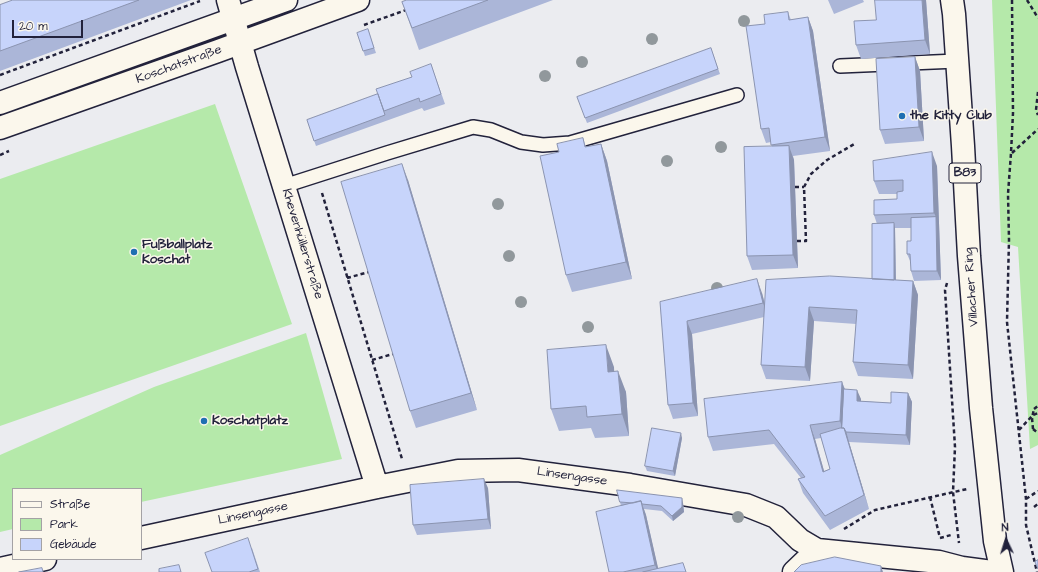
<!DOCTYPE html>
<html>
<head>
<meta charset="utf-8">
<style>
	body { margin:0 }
	#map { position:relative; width:1038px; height:572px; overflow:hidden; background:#ebecf0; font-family:"Architects Daughter",sans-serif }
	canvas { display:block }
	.legend { position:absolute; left:12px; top:488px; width:130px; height:72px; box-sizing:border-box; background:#fbf7ec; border:1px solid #a4a2a5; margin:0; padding:5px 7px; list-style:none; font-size:12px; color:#22223b }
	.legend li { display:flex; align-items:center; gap:8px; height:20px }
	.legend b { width:20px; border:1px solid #a4a2a5 }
	.north { position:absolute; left:986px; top:520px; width:40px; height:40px; -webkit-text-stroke:3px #fbf7ec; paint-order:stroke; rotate:356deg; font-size:11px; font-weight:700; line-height:16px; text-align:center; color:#22223b }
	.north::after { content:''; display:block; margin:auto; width:14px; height:18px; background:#22223b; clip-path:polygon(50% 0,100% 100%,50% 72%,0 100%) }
	.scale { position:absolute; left:12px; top:20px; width:71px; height:18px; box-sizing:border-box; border:2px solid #22223b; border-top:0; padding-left:5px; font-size:12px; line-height:14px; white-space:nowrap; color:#22223b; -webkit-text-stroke:3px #fbf7ec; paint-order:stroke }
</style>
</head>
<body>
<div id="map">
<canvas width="1038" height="572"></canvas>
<ul class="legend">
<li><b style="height:5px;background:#fbf7ec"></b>Straße</li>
<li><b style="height:11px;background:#b5e9aa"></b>Park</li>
<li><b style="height:11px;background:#c7d4fb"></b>Gebäude</li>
</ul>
<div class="north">N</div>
<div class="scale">20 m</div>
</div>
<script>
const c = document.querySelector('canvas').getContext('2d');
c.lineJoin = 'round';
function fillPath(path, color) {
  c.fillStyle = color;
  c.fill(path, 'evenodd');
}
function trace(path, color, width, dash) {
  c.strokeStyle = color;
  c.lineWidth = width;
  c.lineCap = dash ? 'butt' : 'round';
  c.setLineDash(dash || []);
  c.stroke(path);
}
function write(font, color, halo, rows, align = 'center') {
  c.font = font + ' "Architects Daughter",sans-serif';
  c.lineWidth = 3;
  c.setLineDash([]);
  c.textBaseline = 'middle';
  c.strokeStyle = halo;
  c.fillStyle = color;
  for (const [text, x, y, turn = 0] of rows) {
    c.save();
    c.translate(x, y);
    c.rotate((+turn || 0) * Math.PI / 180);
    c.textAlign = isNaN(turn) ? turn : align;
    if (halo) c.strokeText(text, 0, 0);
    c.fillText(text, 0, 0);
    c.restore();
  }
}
fillPath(new Path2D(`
	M992,0H1038V445L1030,449L1018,247L1001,242Z
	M215,104L292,324L0,426V179Z
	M306,333L342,459L141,502V489H13V529L0,532V455L154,387Z`), '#b5e9aa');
const service = new Path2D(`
	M840,66L957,61
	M284,186L387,153L473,127L491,130L521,142L543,145L570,143L737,95`);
const minor = new Path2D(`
	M228,0L247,67L377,487
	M141,538L377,487L458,471L518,470L630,485L746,505L776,517L800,540L817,550L939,562L962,568L992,572
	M0,569L45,559
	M794,572L817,550`);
const secondary = new Path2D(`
	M0,103L286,0
	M0,128L218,51L358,0`);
const primary = new Path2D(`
	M952,0L954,14L963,146L969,256L981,408L995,541L1002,572`);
trace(service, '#22223b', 16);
trace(minor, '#22223b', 25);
trace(secondary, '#22223b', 25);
trace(primary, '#22223b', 25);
trace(new Path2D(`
	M1012,0L1013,113L1011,153L1008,194L1009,240L1007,322L1026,499V525L1037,572
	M1027,0L1038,18
	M364,25L406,10
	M0,75L200,1
	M1038,92L1036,110L1038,115
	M1012,153L1038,129
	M0,155L9,151
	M795,187H804
	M322,193L402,459
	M797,241H806L804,187L811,174L827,160L856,143
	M347,278L369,272
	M947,283L945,290L955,447L953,492L959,543
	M372,360L393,354
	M1034,409L1038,406
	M1033,429L1038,433
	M1019,430L1033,415L1038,413
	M930,497L940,538
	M1026,499L1038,491
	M1034,507L1038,504
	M844,529L875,510L967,489
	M940,538L951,535`), '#22223b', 2.5, [4, 3]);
trace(service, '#fbf7ec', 13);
trace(minor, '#fbf7ec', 22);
trace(secondary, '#fbf7ec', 22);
trace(primary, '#fbf7ec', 22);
trace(new Path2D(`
	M1033,429L1032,418L1034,409`), '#22223b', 2.5, [4, 3]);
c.fillStyle = '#91989c';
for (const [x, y] of [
	[744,21],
	[652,39],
	[582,62],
	[545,76],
	[721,147],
	[667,161],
	[498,204],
	[509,256],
	[717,288],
	[521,302],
	[588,327],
	[738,517]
]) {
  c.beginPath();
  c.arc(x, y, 6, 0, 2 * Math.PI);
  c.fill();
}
fillPath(new Path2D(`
	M13,0H191L0,71V5Z
	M407,0H553L419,50L402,2Z
	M828,0H863L864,2L834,14Z
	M926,0L930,54L861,59L856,45Z
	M788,12L791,20L808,17L813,31L830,151L793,156L794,160L798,268L752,270L747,256L772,147L771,142L766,143L761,129L765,24Z
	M368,29L376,53L365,56L357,33Z
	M711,48L720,74L587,123L577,97Z
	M915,57L920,71L924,141L885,144L880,130Z
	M431,64L445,104L424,111L422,108L316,146L307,120L378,94L412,77Z
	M583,138L586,147L601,144L607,161L632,279L572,292L566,275L559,152Z
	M937,166L941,280L914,281L911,271V263L907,254L911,241V228H895L896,280L913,281L918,295L913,379L858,376L853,362L856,324L814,321L810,381L766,379L761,365L764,317L692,334L698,416L673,419L668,405L660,302L762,293L765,304L872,279L877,224L874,215L897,199V194H879L874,181Z
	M408,180L477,410L416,428L410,411Z
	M614,367V371L626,392L629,436L595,438L591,428L559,431L551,409Z
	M842,382L845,389L861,399V401L891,403L908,393L912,402L910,445L849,442L869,509L830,530L803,493L798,479L801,478L774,444L713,451L708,437ZM821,438L830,469L824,471L815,439Z
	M682,438L675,476L647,471L645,466Z
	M488,488L491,529L417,535L413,525Z
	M620,502L683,503L684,512L673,521L662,511L644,509L646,515L658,569L687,572H609L621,506Z
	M252,548L260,572H212Z`), '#abb6d8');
fillPath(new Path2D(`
	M922,0H926L930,54L925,40Z
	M808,17L813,31L830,151L825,137Z
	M915,57L920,71L924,141L919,127Z
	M601,144L607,161L632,279L626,262Z
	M789,146L794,160L798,268L793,255Z
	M932,152L937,166L941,280L937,271L936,217L934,213Z
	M402,164L408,180L477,410L471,393Z
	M894,223L895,228L896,291L894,286Z
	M757,279L762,293L768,317L763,303Z
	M913,281L918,295L913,379L908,365Z
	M809,307L814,321L810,381L805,367Z
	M687,321L692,334L698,416L693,403Z
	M606,345L614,367L615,393L608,372Z
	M618,371L626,392L629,436L622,414Z
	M842,382L847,396L846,431L849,442L869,509L840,421Z
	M857,390L861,399V411L857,401Z
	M908,393L912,402L910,445L906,435Z
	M810,425L815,439L828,485L823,472Z
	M681,433L682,438L675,476L673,471Z
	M484,479L488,488L491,529L488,519Z
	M682,498L683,503L684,512L673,521L672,516Z
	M641,501L646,515L659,572H658L655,565Z
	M881,566L883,572H881Z`), '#8b94b0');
const building = new Path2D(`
	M13,0H139L0,51V5Z
	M407,0H488L412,28L402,2Z
	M875,0H922L925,40L856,45L854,21L876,20Z
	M788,12L789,20L808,17L825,137L771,145L769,128L761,129L746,26L765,24L764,15Z
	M368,29L374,48L363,51L357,33Z
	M711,48L718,69L585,118L577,97Z
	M915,57L919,127L880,130L876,59Z
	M431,64L441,94L420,102L419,98L384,111L376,89L412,77L410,72Z
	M378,94L385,115L314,141L307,120Z
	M583,138L585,147L601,144L626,262L566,275L540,156L559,152L557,144Z
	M789,146L793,255L747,256L744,147Z
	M932,152L934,213L874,215V200L897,199V192L903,191V180L874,181L873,161Z
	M402,164L471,393L410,411L341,182Z
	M936,217L937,271H911L910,254H907V241H911V218Z
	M894,223V280L872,279V224Z
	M830,276L913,281L908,365L853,362L857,310L809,307L805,367L761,365L766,280Z
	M757,279L763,303L687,321L693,403L668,405L660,302Z
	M606,345L608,372L618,371L622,414L587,417L586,406L551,409L547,350Z
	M842,382L840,421L810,425L823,472L830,469L820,434L840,428H844L864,495L825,516L798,479L805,477L769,430L708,437L704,399Z
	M844,389L857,390V401L891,403V392L908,393L906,435L846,432L844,428H842Z
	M652,428L681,433L673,471L645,466Z
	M484,479L488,519L413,525L410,485Z
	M617,490L682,498V507L672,516L661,506L642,504L641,501L633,503L620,502Z
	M641,501L655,565L623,572H609L596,512Z
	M248,538L258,569L249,572H212L205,553Z
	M835,557L881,566V572H794L801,565Z
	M1038,560V569L1035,562Z
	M683,563L686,572H643Z
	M179,565L181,572H159V569Z
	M42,568L43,572H19Z`);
fillPath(building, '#c7d4fb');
trace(building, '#8b94b0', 1);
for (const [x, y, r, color] of [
	[902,116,4,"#1f6fb2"],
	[134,252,4,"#1f6fb2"],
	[204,421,4,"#1f6fb2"]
]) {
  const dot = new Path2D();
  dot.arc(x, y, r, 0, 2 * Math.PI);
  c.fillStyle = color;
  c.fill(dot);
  trace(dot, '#fbf7ec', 1.5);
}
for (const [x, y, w] of [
	[965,173,32]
]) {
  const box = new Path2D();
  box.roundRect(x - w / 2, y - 10, w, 20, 3);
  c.fillStyle = '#fbf7ec';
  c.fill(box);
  trace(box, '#22223b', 1);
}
write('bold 12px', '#22223b', null, [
	["B83",965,173]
]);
write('13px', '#22223b', '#fbf7ec', [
	["Koschatstraße",179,65,-20],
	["Khevenhüllerstraße",302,244,73],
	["Villacher Ring",972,287,-94],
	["Linsengasse",572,477,8],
	["Linsengasse",253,514,-12]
]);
write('bold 13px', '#22223b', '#fbf7ec', [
	["the Kitty Club",910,116],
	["Fußballplatz",142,245],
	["Koschat",142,260],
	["Koschatplatz",212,421]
], 'left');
</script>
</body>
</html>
